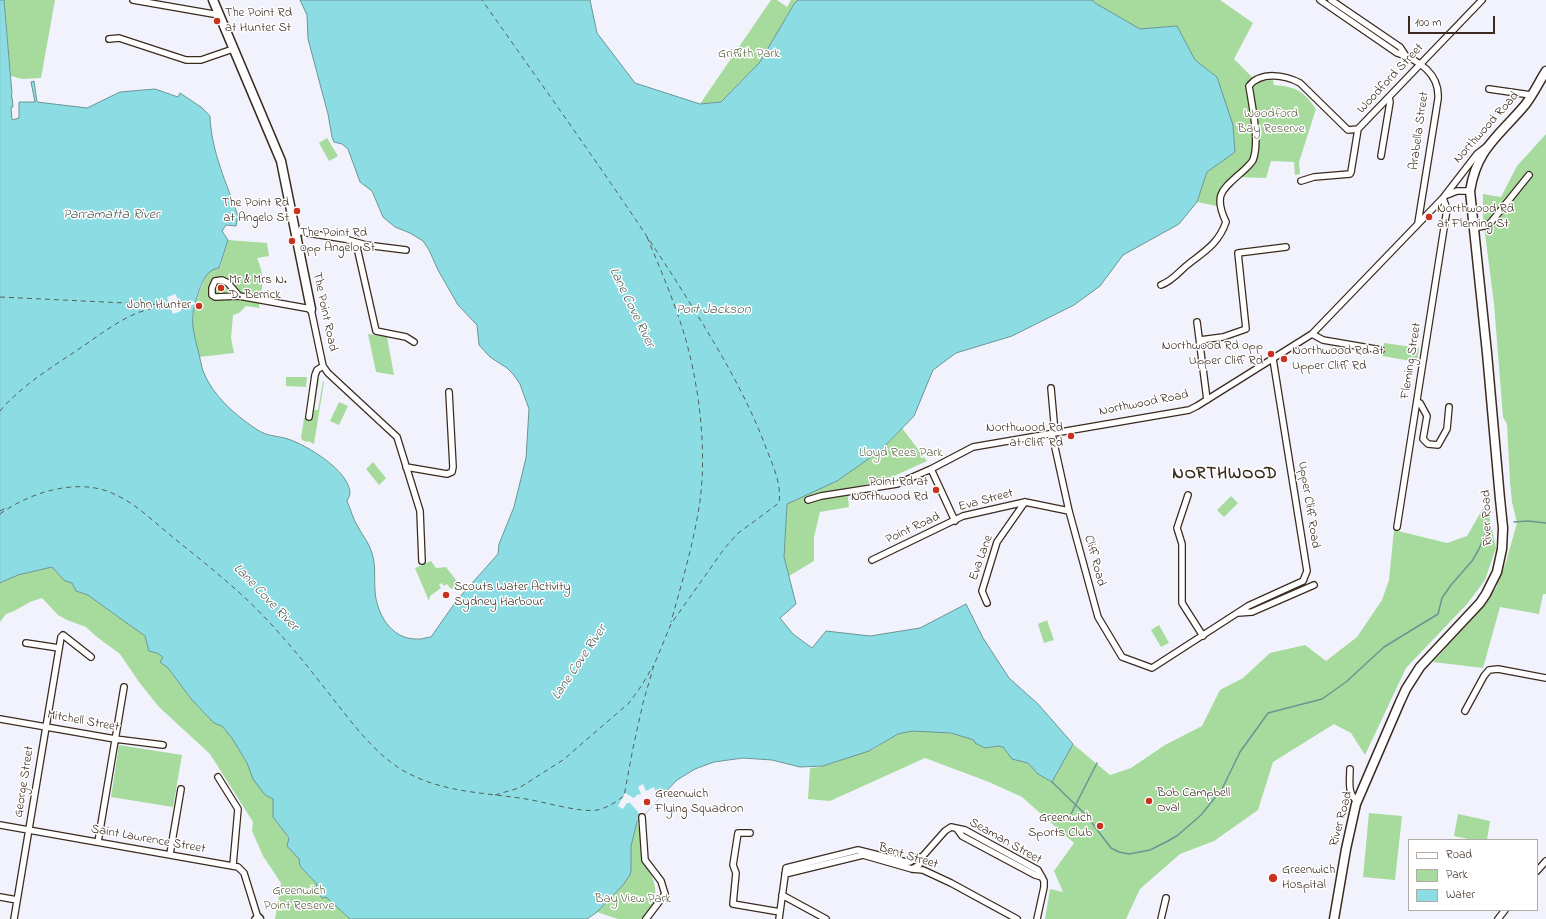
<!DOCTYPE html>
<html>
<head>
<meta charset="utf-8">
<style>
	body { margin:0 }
	#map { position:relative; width:1546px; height:919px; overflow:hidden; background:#f1f2fc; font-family:"Indie Flower",sans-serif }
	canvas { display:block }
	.legend { position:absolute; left:1408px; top:839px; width:130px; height:72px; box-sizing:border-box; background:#fff; border:1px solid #b1aaa5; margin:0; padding:5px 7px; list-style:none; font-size:12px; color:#3b2a1e }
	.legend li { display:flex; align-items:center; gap:8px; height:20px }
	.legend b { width:20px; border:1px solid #b1aaa5 }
	.scale { position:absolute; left:1408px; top:16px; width:87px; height:18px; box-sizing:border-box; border:2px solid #3b2a1e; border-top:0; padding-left:5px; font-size:12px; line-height:14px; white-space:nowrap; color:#3b2a1e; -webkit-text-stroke:3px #fff; paint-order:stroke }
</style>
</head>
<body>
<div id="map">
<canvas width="1546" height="919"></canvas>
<ul class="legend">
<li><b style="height:5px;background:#fff"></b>Road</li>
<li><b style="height:11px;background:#a6db9d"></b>Park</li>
<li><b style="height:11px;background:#8bdde3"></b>Water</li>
</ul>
<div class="scale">100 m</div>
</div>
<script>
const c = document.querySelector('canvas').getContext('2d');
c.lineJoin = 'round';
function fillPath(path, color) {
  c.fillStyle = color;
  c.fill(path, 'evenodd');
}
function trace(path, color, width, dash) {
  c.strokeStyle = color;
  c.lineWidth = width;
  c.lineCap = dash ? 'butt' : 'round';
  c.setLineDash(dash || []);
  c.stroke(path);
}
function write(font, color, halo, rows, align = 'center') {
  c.font = font + ' "Indie Flower",sans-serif';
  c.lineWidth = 3;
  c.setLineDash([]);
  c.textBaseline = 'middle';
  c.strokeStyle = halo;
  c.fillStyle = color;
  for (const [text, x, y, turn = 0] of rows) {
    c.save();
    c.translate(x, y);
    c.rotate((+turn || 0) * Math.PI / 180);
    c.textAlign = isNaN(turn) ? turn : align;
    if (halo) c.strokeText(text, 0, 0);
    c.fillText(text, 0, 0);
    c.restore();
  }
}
fillPath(new Path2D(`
	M4,0H55L41,78L22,79L11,76Z
	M771,0H777L787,7L791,0H798L794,4L760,62L721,102L700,104Z
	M1092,0H1220L1253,23L1234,59L1253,78L1260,81L1273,80L1274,85C1297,87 1302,90 1316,109L1299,162L1300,174L1295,175L1294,162L1271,161L1266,178L1234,177L1223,188L1217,206L1197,202L1207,172L1235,152L1217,77L1195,60L1177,26L1140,29L1095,3Z
	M1546,134V594H1543L1539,614L1500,607L1483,668L1433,662L1477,614L1496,588L1506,562L1517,523L1512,502L1510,482L1507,424L1503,417L1494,304L1483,218V194L1501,197L1517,166Z
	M327,138L338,156L329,161L319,143Z
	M228,240L267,243L269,256L257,258C266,279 262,287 259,308L246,306L239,313L233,315L231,338L234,353L199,357L192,325L195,304L206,275L213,269L220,268Z
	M368,334L387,337L394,375L376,372Z
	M1384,343L1419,348L1417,362L1382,356Z
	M286,377H307L306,387L286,386Z
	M317,379H319L314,410H318L323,381L324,382L314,444L308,441L307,442L302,440L301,438L304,418H309Z
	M339,402L348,406L339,425L330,421Z
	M902,428L927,461L894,476L847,490L849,507L820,512L814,537V561L789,576L784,557L787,504L837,481L881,450Z
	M373,462L386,478L379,485L366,469Z
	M1231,496L1238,503L1224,517L1217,510Z
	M1487,505L1496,548L1485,580L1467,604L1406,668L1365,755L1351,733L1334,724L1273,762L1258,810L1214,841L1180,854L1140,889L1126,919H1045L1050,889L1063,892L1054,871L1074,843L1022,797L989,782L925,758L830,801L808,799L810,768C826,767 839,761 854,755C860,753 866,752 872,750C883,744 892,736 904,732C921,727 957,733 974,740L975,743L985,748L998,746L1003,747L1008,754L1028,763L1038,774L1052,782L1073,744L1110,775L1131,768L1165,745L1202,726L1220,690L1243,678L1270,653L1305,645L1326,661L1357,637L1382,600L1389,580L1394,530L1447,543L1467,536L1482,510Z
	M431,561L436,568L446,567L459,584L451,589L447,584L444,586L442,583L439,585L441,588L430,596L429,601L415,568Z
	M52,567L65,581L72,583L76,591L88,595L103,606L145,636L149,651L157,653L163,657L161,663L168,668L192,700L214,723L222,726L232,738L265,795L273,799V817L289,838L299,859L300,866L317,884L322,898L326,897L350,919H275L281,883L263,856L252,831L253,822L210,754L159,707L139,682L120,654L97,637L86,627L67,620L58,615L42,598L30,602L14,611L6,614L0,622V583L18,575Z
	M1047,620L1054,640L1044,643L1038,624Z
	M1159,625L1169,643L1161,647L1151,630Z
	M119,745L182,755L173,807L111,797Z
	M1369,813L1402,816L1395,880L1363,877Z
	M1458,814L1490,821L1487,840H1473L1454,836Z
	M637,822C639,828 642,834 643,840C644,846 644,853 646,859C654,885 664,895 642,919H618L597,912L623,885L630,875L631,869V846Z`), '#a6db9d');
const water = new Path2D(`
	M0,0H4L12,94L11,97H12L13,107H11L12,120L19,118V102H35L31,82L34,81L37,102L87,108L120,92L155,89L178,97L180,93L201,107L210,116C211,151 227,184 238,216L236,226L226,225L222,231L228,240L219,268C204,270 201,286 196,300C190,320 193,331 198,350C200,357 201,365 203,371C213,396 234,414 256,429C268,437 275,435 288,439C306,445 349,470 350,493C350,495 348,499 347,501C351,510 353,519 358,527C363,536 369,543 372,553C376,566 374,577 375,590C376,612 390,639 416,639C421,640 426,637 431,637L457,600L498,554L499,544L514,507L526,458L529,409L520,384L513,374L507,368L490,357L479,345L477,325L458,305L438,270L429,250L423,241L410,233L395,227L383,217L372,191L360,182L348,149L342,144L334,142L332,137L328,114L308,39L307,15L300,0H590L597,33L635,83L700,104L721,102L760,62L794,4L798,0H1092L1095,3L1140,29L1177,26L1195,60L1217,77L1233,125L1235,152L1207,172L1197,202L1179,224L1123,255L1100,286L1074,305L1012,336L956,353L933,370L914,416L881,450L837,481L787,504L784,557L796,604L780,618L793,634L812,648L826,631L870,636L920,628L966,604L983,638L1009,678L1038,704L1073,744L1052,782L1038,774L1028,763L1012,759L1003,747L998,746L985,748L975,743L974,740L951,733L912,731L898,734L869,751L823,766L800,767L772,760L743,758L714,762L695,769L677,780L637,822L631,846V870L630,875L623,885L597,912L587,919H350L326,897L322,898L316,889L317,884L300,866L299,859L287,846L289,838L273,817V799L265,795L253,779L247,763L232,738L222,726L214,723L192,700L168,668L160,662L163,657L157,653L149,651L145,636L103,606L88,595L76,591L72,583L65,581L52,567L18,575L0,583Z`);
fillPath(water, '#8bdde3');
trace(water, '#6b9594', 1);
fillPath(new Path2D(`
	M176,294L179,306L194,301L195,304L181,309V311L173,314L167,297Z
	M643,784L646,791L654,787L659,799L641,818L638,812L630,803H627L623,809L618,806L625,793L634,798L637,795L641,794L638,787Z`), '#f1f2fc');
trace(new Path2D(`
	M1514,522L1528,521L1546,523
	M1052,782L1086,815L1111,848L1119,852L1129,854L1150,850L1168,841L1178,835L1201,815L1222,789L1240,752L1268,713L1322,699L1346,682L1384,647L1438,614L1442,598L1451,585L1472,561L1479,549L1485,534
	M1070,816L1097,763`), '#6b9594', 1.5);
trace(new Path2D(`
	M647,237C660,268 673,299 683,330C699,383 707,447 700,501C694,542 682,582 671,622
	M0,297L167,305
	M0,411C21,386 52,367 79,349C98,336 116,322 137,313C148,309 159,307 170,305
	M0,511L8,507
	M0,514C30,492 79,477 114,494C137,504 156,524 175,539C211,568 248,597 279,633C298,654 316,677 334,700C353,724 373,751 399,768C439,793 482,792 526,799C545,802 581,813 597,810C607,808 616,802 624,796L633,748L643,703L654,665L671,624L724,549L737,534L779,503C782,483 772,464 765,445C742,385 707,330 673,276C612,182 546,91 482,0
	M495,795L519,788L563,760L629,703L642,685L653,666`), '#536059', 1, [5, 4]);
const street = new Path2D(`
	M133,0L219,15
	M1320,0L1397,53C1419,60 1440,74 1438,99L1418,223
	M1331,0L1400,47L1406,56
	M109,39L119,38L186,60H201L233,49
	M1489,89L1531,95
	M1381,156L1390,102L1389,97
	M1301,181L1314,177L1350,174L1351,172L1358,129
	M1447,195L1457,191H1470
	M1474,228L1488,225L1492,221L1529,175
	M295,231L345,239L366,245L406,250
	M356,243L376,331L406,337L414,342
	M1161,285C1172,281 1178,273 1186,266C1203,252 1218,245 1226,222C1213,194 1222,190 1243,171C1246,168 1251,164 1253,160C1260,142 1252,105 1249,86C1261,71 1285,75 1300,83L1348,130L1358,129L1482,0
	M239,296L228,283L222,280L215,281L212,288V295L215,297L239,296L311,309L323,366L328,373L397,437L420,511L422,561
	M1197,322L1207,400
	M1312,334L1323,340L1381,350
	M1200,340L1223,337L1246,329L1238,253L1286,247
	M1051,388L1055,433
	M1417,402L1420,403L1427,416L1423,439L1428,444L1438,445L1447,429L1449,407
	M309,417L315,375L317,370L323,366
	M1052,434L1069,511L1098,617L1122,657L1152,668L1248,606L1303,581L1307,571L1273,359
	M406,467L447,474L452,472L453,467L449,392
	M931,469L955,521
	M1188,495L1177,528L1182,544V603L1203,636
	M808,500L821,496L897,484L931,469L973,447L1189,410L1197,406L1312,334L1443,198L1477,154L1486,147
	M1397,527L1447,209L1443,198
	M872,560L963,516L1025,502L1069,511
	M987,603L982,591L997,542L1025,502
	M1238,613L1252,612L1314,585
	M26,643L59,648
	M1465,711L1484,676L1489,670L1498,669L1546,678
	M0,719L115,739L163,745
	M1350,769C1350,780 1347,794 1357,801
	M218,777L238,809L233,865
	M642,817L645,860L661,881L665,894L646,919
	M0,825L238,867L244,873L258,918L255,919
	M957,829L962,836L1035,875L1042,877
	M750,833H738L733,865L736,873L733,904L780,912
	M98,842L124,687
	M170,854L181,789
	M912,869C918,866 922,864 922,857L945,831L951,827L965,830L1038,870L1044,881V887L1037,919
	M1537,871L1546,861
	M785,874L863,855L912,869L923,870L951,883L1017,919
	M782,895L826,919
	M0,897L17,900
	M14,919L61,637L63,635L91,657
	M779,919L786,868L858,850L906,862H910L918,857H922
	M1161,919L1166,898
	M1498,919L1505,910`);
const secondary = new Path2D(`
	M213,0L281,161L311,309
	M258,918L259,919
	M1334,919L1346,849L1356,804L1400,702L1406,689L1420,667L1480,603L1486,594L1497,572L1502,549L1503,528L1500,499L1487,353L1470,191C1477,148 1499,136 1525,105C1533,95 1539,82 1546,71`);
trace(street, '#3b2a1e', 8);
trace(secondary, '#3b2a1e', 11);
trace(street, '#fff', 5.5);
trace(secondary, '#fff', 8);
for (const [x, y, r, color] of [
	[217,21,4,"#c8321e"],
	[297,211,4,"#c8321e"],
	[1429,217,4,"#c8321e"],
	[292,241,4,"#c8321e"],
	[221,288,4,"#c8321e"],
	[199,306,4,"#c8321e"],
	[1271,354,4,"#c8321e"],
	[1284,359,4,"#c8321e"],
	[1071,436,4,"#c8321e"],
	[936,490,4,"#c8321e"],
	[446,595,4,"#c8321e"],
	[1149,801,4,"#c8321e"],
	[647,802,4,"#c8321e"],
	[1100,826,4,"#c8321e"],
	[1273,878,5,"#c8321e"]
]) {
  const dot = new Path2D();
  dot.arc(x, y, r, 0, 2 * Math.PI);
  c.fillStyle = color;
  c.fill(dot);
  trace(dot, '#fff', 1.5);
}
write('13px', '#3b2a1e', '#fff', [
	["The Point Rd",225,14],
	["at Hunter St",225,29],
	["The Point Rd",289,204,"right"],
	["at Angelo St",289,219,"right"],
	["Northwood Rd",1437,210],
	["at Fleming St",1437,225],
	["The Point Rd",300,234],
	["opp Angelo St",300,249],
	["Mr & Mrs N.",229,281],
	["D. Berrick",229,296],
	["John Hunter",191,306,"right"],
	["Northwood Rd opp",1263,347,"right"],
	["Upper Cliff Rd",1263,362,"right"],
	["Northwood Rd at",1292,352],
	["Upper Cliff Rd",1292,367],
	["Northwood Rd",1063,429,"right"],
	["at Cliff Rd",1063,444,"right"],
	["Point Rd at",928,483,"right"],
	["Northwood Rd",928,498,"right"],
	["Scouts Water Activity",454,588],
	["Sydney Harbour",454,603],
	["Bob Campbell",1157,794],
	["Oval",1157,809],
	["Greenwich",655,795],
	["Flying Squadron",655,810],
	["Greenwich",1092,819,"right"],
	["Sports Club",1092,834,"right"],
	["Greenwich",1282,871],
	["Hospital",1282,886]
], 'left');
write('13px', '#5b5f44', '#fff', [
	["Griffith Park",749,55],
	["Woodford",1271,115],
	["Bay Reserve",1271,130],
	["Lloyd Rees Park",901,454],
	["Greenwich",299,892],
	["Point Reserve",299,907],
	["Bay View Park",633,900]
]);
write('13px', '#3b2a1e', '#fff', [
	["Woodford Street",1391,79,-47],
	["Northwood Road",1487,128,-48],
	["Arabella Street",1420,131,-82],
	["The Point Road",324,312,78],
	["Fleming Street",1412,361,-81],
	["Northwood Road",1144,404,-11],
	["Eva Street",986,501,-15],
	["Upper Cliff Road",1308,505,81],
	["River Road",1488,518,-92],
	["Point Road",913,529,-25],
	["Eva Lane",982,558,-70],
	["Cliff Road",1094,561,75],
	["Mitchell Street",83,722,10],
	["George Street",25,782,-81],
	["River Road",1342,819,-75],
	["Saint Lawrence Street",148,840,10],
	["Seaman Street",1005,842,29],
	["Bent Street",908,857,17]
]);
write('italic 14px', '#536059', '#fff', [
	["Parramatta River",111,216],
	["Lane Cove River",631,308,64],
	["Port Jackson",713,311],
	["Lane Cove River",265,598,46],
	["Lane Cove River",580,663,-56]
]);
c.letterSpacing = '1px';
write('bold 17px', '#3b2a1e', '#fff', [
	["NORTHWOOD",1225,475]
]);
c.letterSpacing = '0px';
</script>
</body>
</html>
